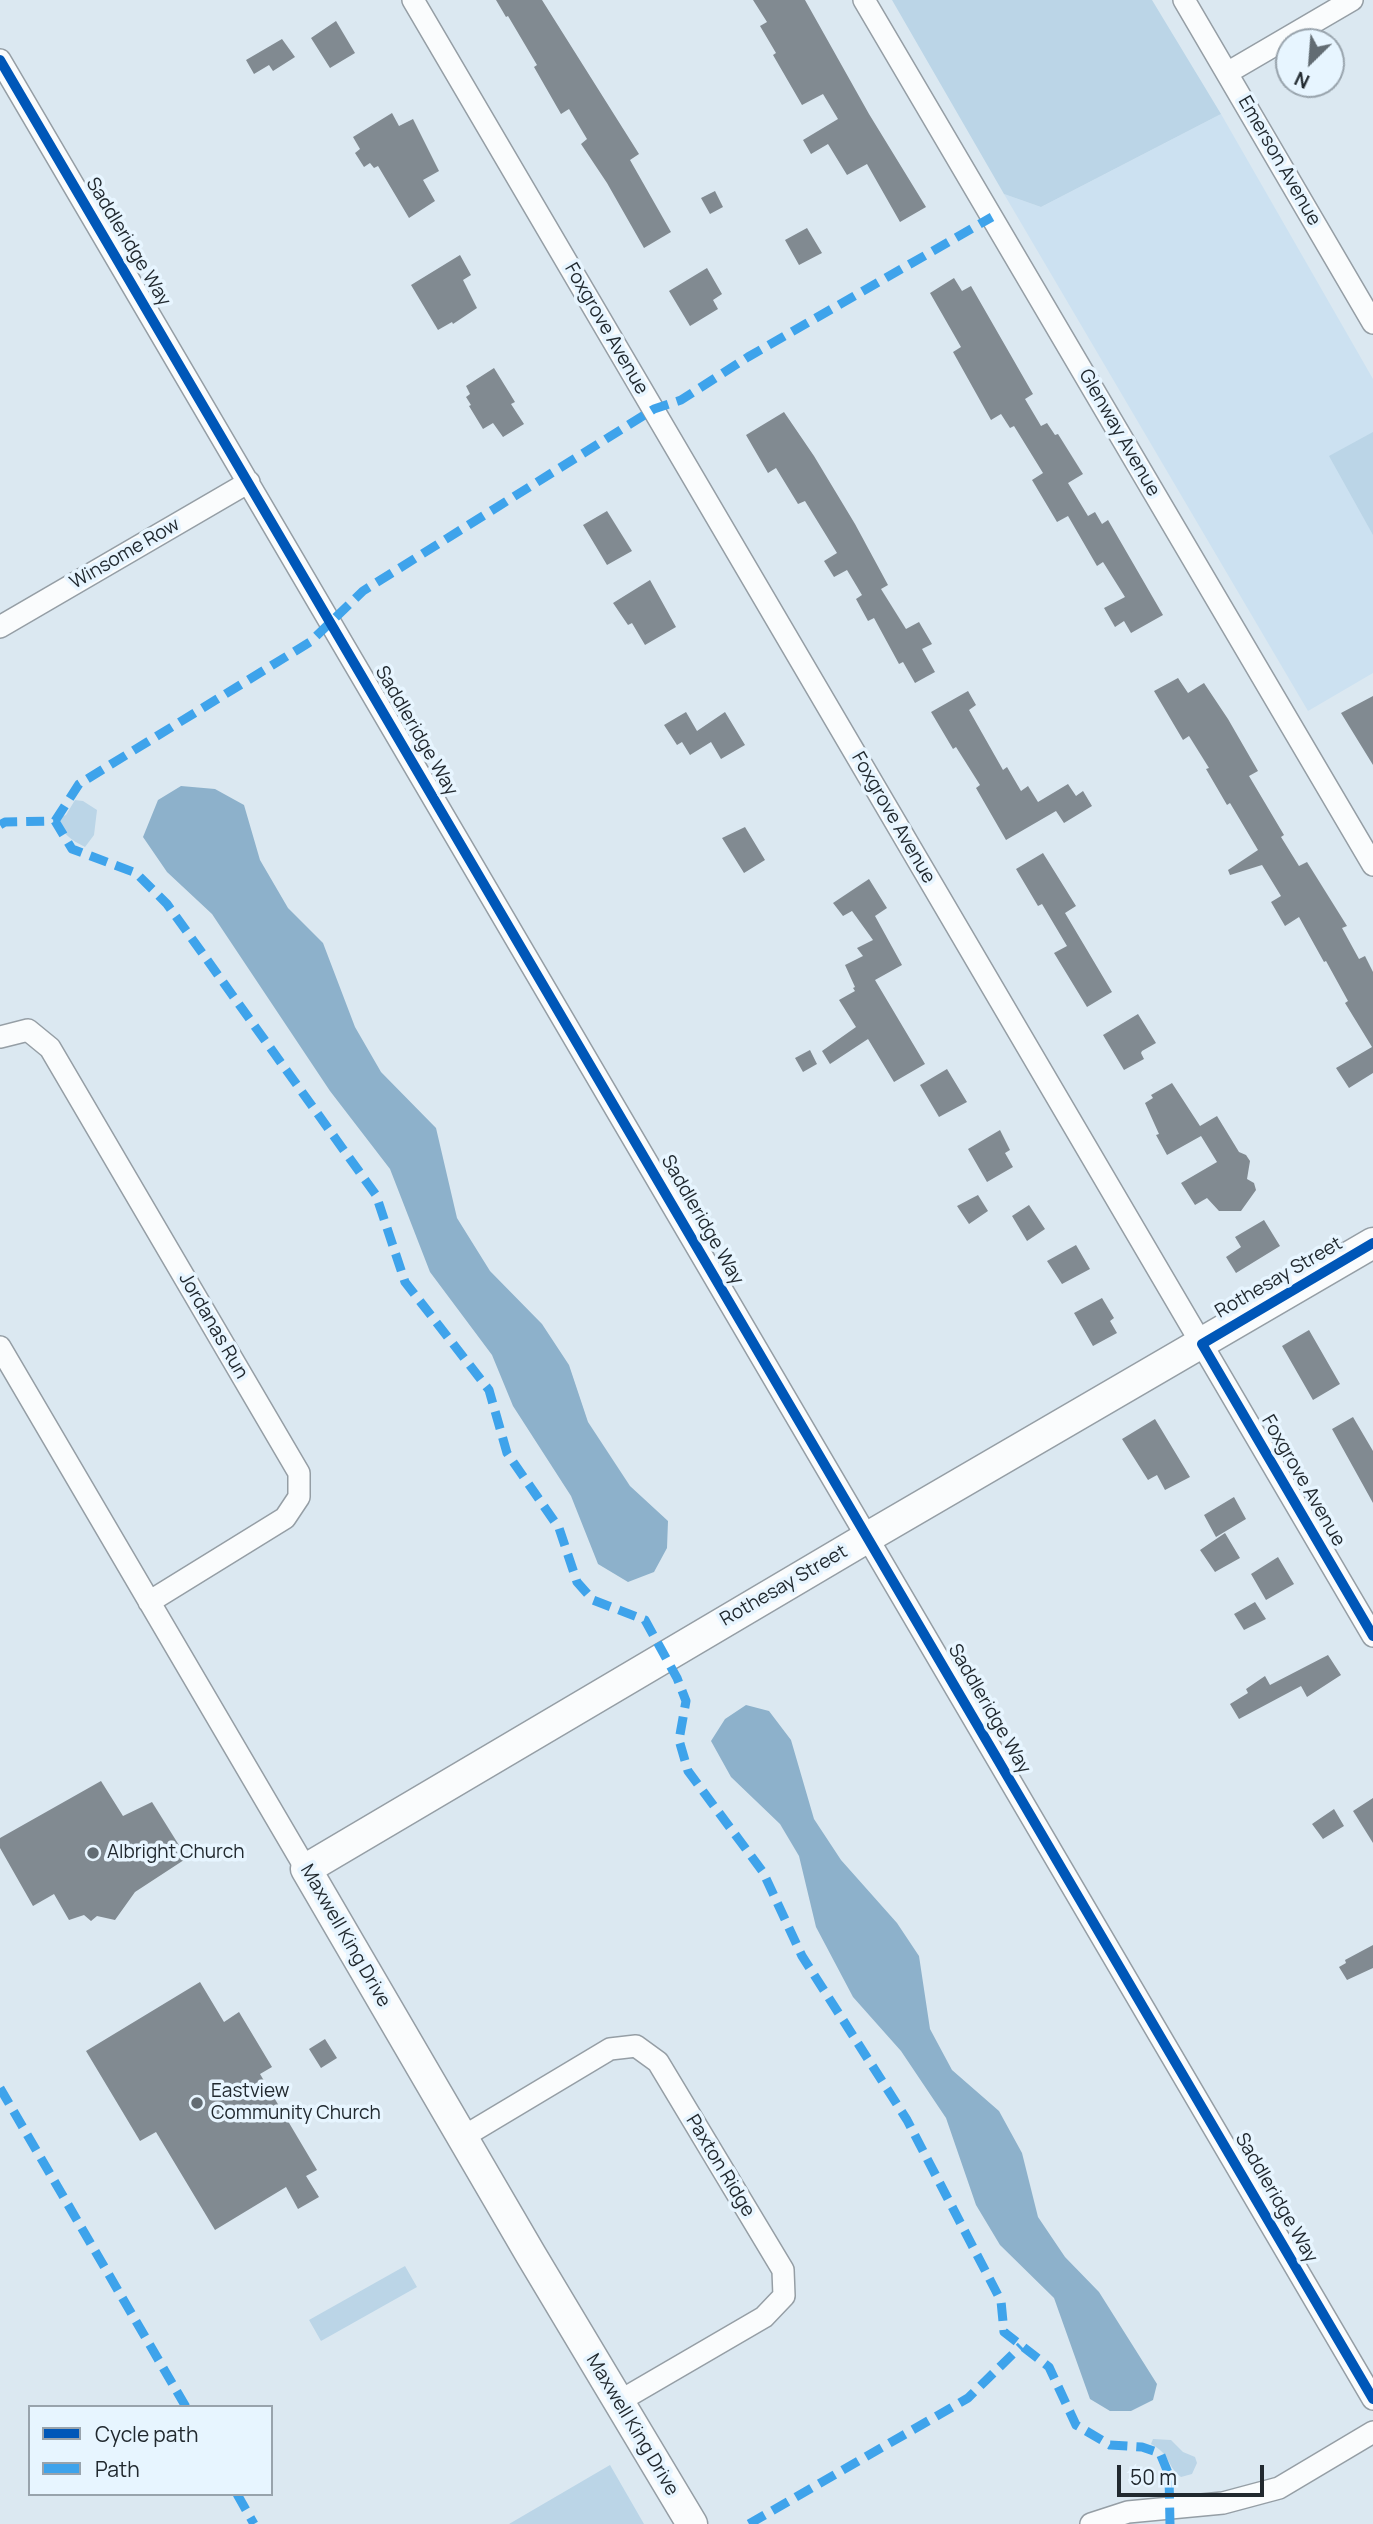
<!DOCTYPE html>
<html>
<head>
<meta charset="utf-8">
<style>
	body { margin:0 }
	#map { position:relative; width:1373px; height:2524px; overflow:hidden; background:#dbe8f1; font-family:Manrope,sans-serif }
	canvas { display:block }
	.legend { position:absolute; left:28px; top:2405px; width:245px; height:91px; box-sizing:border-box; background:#e7f5ff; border:2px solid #98a3ac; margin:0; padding:9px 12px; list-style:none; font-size:21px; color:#21292f }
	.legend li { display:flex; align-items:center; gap:14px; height:35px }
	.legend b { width:35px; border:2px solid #98a3ac }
	.north { position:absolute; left:1275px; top:28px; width:70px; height:70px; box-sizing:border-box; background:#e7f5ff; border:2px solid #98a3ac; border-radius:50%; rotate:205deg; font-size:19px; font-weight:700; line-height:28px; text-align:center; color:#21292f }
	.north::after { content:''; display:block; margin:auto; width:24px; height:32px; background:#626c73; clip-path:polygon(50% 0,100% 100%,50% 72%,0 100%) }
	.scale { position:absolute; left:1117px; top:2465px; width:147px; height:32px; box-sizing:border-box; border:4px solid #21292f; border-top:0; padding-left:9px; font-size:21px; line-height:24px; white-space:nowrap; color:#21292f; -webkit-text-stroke:5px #e7f5ff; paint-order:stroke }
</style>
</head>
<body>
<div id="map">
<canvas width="1373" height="2524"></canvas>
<ul class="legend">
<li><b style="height:9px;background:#0057b8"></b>Cycle path</li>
<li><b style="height:9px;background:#3ea3eb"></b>Path</li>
</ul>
<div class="north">N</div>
<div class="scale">50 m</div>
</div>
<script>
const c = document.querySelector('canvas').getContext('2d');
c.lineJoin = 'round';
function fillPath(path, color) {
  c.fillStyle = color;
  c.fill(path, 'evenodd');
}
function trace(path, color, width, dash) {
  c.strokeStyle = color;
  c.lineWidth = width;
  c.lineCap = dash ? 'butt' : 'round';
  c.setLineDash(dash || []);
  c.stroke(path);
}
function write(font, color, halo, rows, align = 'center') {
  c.font = font + ' Manrope,sans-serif';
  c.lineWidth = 7;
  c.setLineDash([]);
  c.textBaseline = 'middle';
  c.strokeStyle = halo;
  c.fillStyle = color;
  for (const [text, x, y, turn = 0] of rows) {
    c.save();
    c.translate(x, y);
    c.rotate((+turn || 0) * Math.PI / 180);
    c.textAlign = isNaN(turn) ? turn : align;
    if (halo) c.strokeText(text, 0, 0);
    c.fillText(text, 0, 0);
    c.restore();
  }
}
fillPath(new Path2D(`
	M1221,114L1373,379V673L1308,711L1004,194L1041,207Z`), '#cce1f1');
fillPath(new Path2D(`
	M892,0H1152L1221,114L1041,207L1004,194Z
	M1373,432V535L1329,456Z
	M75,800L83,801L97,810L94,835L85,847C71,840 61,833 57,818L66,815Z
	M405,2266L417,2287L321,2341L309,2320Z
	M1153,2439L1171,2440L1183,2452L1195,2457L1197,2463L1192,2474L1181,2477C1167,2467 1171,2454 1151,2444Z
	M610,2465L644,2524H509Z`), '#bbd5e7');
fillPath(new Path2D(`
	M181,786L215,789L244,805L260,860L288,908L323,943L355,1027L381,1072L436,1128L457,1218L490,1271L542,1324L569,1365L588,1422L630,1486L668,1521L667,1548L654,1572L628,1582L598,1564L571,1496L513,1406L492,1355L430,1272L390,1169L330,1091L212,914L167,872L143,837L158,800Z
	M746,1705L769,1711L791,1740L814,1819L841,1860L897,1923L919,1956L930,2029L952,2070L999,2111L1022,2153L1038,2217L1065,2257L1099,2292L1157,2384L1153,2400L1131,2411H1110L1090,2399L1054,2298L1000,2245L976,2205L946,2118L901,2051L853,1997L816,1927L799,1856L780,1824L731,1777L711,1741L725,1719Z`), '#8db1cb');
fillPath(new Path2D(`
	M496,0H542L639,154L630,160L671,232L644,248L607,183L581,144L587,139L569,109L561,114L534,67L537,65L508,16L506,17Z
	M753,0H805L869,114L926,207L900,222L867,164L847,175L828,144L811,154L803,140L838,119L823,94L802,105L773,55L776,53L760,26L767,22Z
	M336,21L355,53L330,68L311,38Z
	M282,39L295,57L273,71L269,65L254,74L246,60Z
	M392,113L399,126L413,119L439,171L423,180L435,201L409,218L378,166L374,168L370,163L364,167L355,153L360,149L353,137Z
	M715,191L723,207L710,214L701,198Z
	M807,228L822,253L799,265L785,240Z
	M460,255L471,275L463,280L477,308L453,324L452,322L438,330L411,285Z
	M707,268L722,294L713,300L718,309L690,326L669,291Z
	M954,278L962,291L971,286L1033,394L1025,399L1041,426L1047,423L1055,435L1058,434L1083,474L1068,483L1088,516L1095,512L1102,524L1108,520L1163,615L1131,633L1124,621L1115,627L1104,608L1125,597L1103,562L1097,566L1068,516L1057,522L1032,480L1043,473L1014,426L1010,428L1001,414L991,420L953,352L961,347L930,293Z
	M494,368L515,402L511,404L524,424L503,437L493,423L483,429L469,406L471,405L466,397L470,394L466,386Z
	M784,412L814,456L855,524L888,585L881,589L906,629L919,622L932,644L922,649L935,672L915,683L903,662L899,664L874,618L868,621L856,599L862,595L847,570L834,577L824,561L837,553L805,501L798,504L776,468L768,473L746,435Z
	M607,511L632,551L607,565L583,525Z
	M650,580L676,627L645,645L632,623L628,625L613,603Z
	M1178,678L1188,693L1204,683L1228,719L1258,771L1249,776L1284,835L1281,837L1299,866L1307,862L1347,926L1342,928L1359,959L1365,956L1373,972V1073L1349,1088L1336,1068L1372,1047L1345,1003L1348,1001L1326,961L1324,962L1299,917L1285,926L1271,902L1281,896L1262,865L1230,875L1228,870L1258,850L1230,803L1227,805L1206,769L1209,768L1189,736L1183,740L1154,691Z
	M968,691L976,705L969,710L1003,770L1007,767L1021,791L1028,786L1038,802L1068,784L1076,796L1083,791L1092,806L1064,823L1056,811L1006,840L976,788L980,785L956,747L953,749L931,712Z
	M1373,696V765L1341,713Z
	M686,712L697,731L725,712L745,745L721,759L711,742L690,755L682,742L677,745L664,725Z
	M745,827L765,860L744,873L722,838Z
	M1043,853L1076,906L1065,913L1112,992L1087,1007L1054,953L1067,946L1042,904L1038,906L1016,869Z
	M869,879L887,908L875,916L902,965L875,980L925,1064L894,1082L868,1039L830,1064L822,1051L856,1027L839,1000L855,991L853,988L855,987L845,965L863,956L857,948L873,940L852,911L843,916L833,903Z
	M1138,1014L1156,1043L1142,1051L1141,1053L1144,1059L1124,1070L1103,1035Z
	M810,1050L817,1064L803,1072L795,1058Z
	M947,1069L967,1102L939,1117L920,1085Z
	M1172,1083L1200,1126L1217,1116L1239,1152L1246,1155L1250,1161L1247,1179L1254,1183L1256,1190L1241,1211H1219L1207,1198L1195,1205L1181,1183L1217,1162L1201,1136L1167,1155L1156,1135L1159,1134L1145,1103L1153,1098L1151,1095Z
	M1000,1130L1010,1150L1005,1153L1013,1167L987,1182L968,1149Z
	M978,1195L988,1211L969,1224L957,1206Z
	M1029,1205L1045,1229L1027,1241L1012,1216Z
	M1264,1220L1280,1246L1236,1273L1226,1257L1241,1247L1235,1237Z
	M1076,1245L1090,1269L1062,1284L1047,1261Z
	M1102,1298L1114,1318L1110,1321L1117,1333L1093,1346L1074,1313Z
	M1309,1330L1340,1384L1313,1400L1282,1346Z
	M1353,1417L1373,1451V1503L1332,1429Z
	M1155,1419L1190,1477L1165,1490L1157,1475L1148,1480L1122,1439Z
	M1234,1497L1246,1519L1216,1537L1204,1515Z
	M1225,1533L1240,1558L1215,1572L1200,1550Z
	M1278,1557L1294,1584L1266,1600L1251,1574Z
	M1255,1602L1266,1619L1244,1630L1234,1614Z
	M1328,1655L1341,1675L1307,1697L1301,1686L1239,1719L1230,1704L1248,1693L1246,1689L1265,1676L1270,1685Z
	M101,1781L123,1816L152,1802L187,1858L135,1892L115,1920L97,1916L91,1921L84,1915L69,1920L54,1894L33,1906L0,1848V1838Z
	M1373,1798V1843L1353,1811Z
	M1334,1809L1344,1826L1323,1839L1312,1824Z
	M1373,1945V1968L1347,1980L1339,1967L1346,1963L1345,1960Z
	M200,1982L224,2022L239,2012L272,2067L260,2074L317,2170L306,2176L319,2197L298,2209L286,2187L215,2230L156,2132L140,2141L86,2051Z
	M325,2039L337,2058L321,2068L309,2049Z`), '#818a91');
const street = new Path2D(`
	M413,0L1373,1636
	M864,0L1373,865
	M1184,0L1373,323
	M0,60L1373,2399
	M1227,73L1352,0
	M0,627L249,482
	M0,1037L28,1030L50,1048L299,1473V1497L285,1518L149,1602
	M0,1347L306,1869
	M463,2137L610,2049L636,2046L658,2062L783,2270L784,2296L764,2317L618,2402
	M1091,2524L1128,2512L1223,2503L1279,2488L1373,2432`);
const secondary = new Path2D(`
	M692,2524L531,2255L306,1869L868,1537L1373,1243`);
trace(street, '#959ea5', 24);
trace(secondary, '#959ea5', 33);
trace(street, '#fafcfd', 21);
trace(secondary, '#fafcfd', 30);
trace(new Path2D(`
	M55,821L79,784L310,642L363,591L654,409L681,400L748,357L992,217
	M0,825L5,822L55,821L72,849L136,873L167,904L376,1195L405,1282L489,1390L507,1453L559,1528L577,1582L593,1600L645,1620L677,1678L686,1701L679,1740L688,1771L763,1872L802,1956L907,2120L1001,2301L1004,2332L1049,2367L1076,2425L1110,2445L1142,2447L1160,2453L1169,2475L1170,2524
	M0,2088L186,2407
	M237,2494L254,2524
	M749,2524L968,2398L1021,2346`), '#3ea3eb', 9, [18, 9]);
trace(new Path2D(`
	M0,60L1373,2399
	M1373,1243L1202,1344L1373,1636`), '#0057b8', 10);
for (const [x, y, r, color] of [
	[93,1853,7,"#626c73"],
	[197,2103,7,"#626c73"]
]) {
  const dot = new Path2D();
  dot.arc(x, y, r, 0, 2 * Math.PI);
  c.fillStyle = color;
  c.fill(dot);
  trace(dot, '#e7f5ff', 2.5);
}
write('19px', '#21292f', '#e7f5ff', [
	["Emerson Avenue",1279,161,60],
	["Saddleridge Way",128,242,59],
	["Foxgrove Avenue",606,329,60],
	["Glenway Avenue",1119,433,60],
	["Winsome Row",125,554,-30],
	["Saddleridge Way",416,731,60],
	["Foxgrove Avenue",893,818,60],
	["Saddleridge Way",702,1220,60],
	["Rothesay Street",1279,1278,-30],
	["Jordanas Run",213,1326,60],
	["Foxgrove Avenue",1303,1481,60],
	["Rothesay Street",784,1586,-30],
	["Saddleridge Way",989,1709,60],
	["Maxwell King Drive",345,1936,60],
	["Paxton Ridge",720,2166,59],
	["Saddleridge Way",1276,2198,60],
	["Maxwell King Drive",632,2425,59]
]);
write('19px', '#21292f', '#e7f5ff', [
	["Albright Church",107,1853],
	["Eastview",211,2092],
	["Community Church",211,2114]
], 'left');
</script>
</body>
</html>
